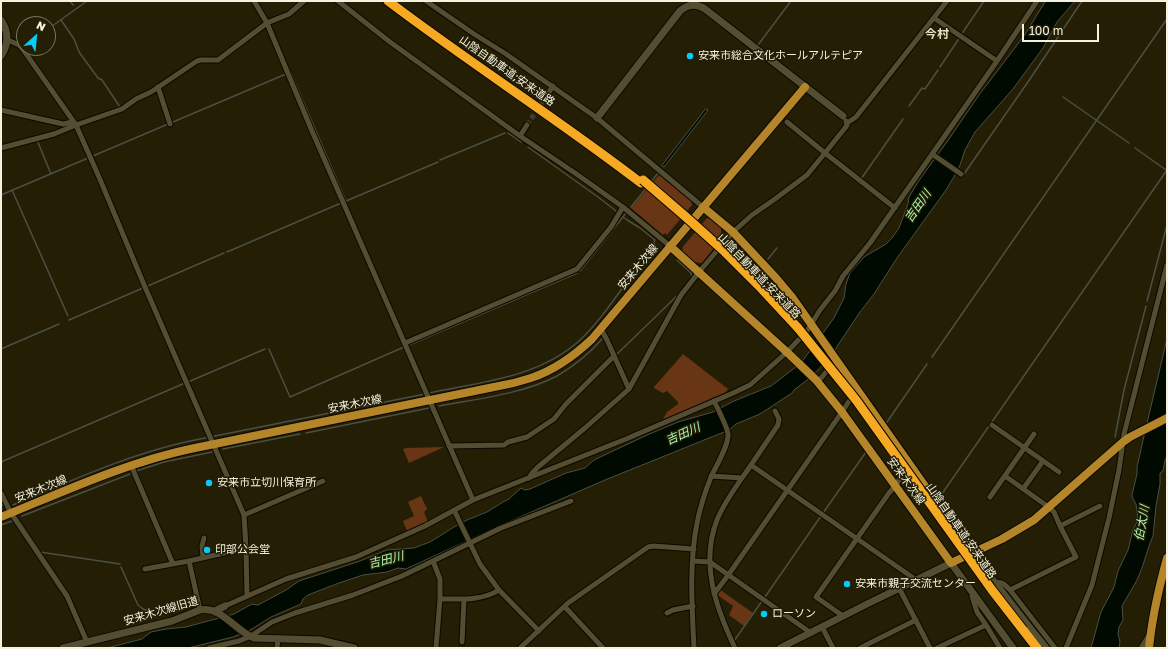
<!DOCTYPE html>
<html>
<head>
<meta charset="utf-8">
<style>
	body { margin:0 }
	#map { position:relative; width:1168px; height:649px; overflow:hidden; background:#231e04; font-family:"Golos Text",sans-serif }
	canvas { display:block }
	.frame { position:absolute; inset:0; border:2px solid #f5f2e2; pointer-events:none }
	.north { position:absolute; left:16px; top:16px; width:40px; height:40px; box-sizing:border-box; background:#231e04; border:1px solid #77735d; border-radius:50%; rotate:27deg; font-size:11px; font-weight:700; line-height:16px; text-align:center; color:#f5f2e2 }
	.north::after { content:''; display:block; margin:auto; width:14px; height:18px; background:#06cbf9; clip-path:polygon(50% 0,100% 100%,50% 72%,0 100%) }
	.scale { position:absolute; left:1022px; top:24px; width:77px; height:18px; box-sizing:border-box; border:2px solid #f5f2e2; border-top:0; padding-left:5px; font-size:12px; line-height:14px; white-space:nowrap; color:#f5f2e2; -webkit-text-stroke:3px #231e04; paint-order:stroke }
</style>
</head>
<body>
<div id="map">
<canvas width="1168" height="649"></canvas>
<div class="frame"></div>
<div class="north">N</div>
<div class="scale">100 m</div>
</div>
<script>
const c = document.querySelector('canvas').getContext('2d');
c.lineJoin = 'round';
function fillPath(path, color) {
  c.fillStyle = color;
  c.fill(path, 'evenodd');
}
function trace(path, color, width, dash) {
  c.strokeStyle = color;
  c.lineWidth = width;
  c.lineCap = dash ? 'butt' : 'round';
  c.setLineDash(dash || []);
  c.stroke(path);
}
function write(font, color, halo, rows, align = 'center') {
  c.font = font + ' "Golos Text","Noto Sans JP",sans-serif';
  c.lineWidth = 3;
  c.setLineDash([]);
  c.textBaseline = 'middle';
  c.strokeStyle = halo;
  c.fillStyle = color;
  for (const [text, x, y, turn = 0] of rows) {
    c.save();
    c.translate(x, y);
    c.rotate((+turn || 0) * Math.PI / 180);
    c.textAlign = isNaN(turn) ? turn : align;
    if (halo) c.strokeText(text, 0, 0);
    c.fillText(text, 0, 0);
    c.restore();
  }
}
fillPath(new Path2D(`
	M659,175L691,201L692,205L667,235L665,233L663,235L631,208Z
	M707,218L709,219L710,218L721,226V239L702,263L692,262L681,252L683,249L682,248Z
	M683,354L728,389L725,393L712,398L695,407L663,420V419L667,412L678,404V402L667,391L663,393L654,388V387Z
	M444,447L409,463L403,449L406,448Z
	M421,496L427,509L424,512L428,522L407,531L403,521L414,516L408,502Z
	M719,589L753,613L744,626L729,615L733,606L716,594Z`), '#683515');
const water = new Path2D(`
	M1046,1H1075L1057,22L1043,48L1013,89L975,132L965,150L959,168L946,190L897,258L874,294L860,312L830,357L813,375L801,363L834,318L844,298L846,284L850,273L864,257L886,244L892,238L899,228L908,204L909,197L918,182L949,139L979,95L1024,36Z
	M706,109L708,110L664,167L662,166Z
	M1167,339V456L1165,460L1163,471L1160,473V484L1156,506L1153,536L1150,543L1142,568L1137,580L1122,606L1123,620L1119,627L1118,634L1120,642L1119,648H1091L1101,612L1114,587L1118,571L1128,550L1133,530L1138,520L1136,504L1133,499L1132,495L1137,474V467L1144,436Z
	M799,365L811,377L794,390L792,393L760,414L736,424L729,430L605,480L499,526L406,569L398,568L387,572L363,575L339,583L308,595L303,599L301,604L271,617L252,629L233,637L188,648H107L142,639L151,632L166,629L186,627L234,614L252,604L258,605L286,590L299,581L360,561L387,550L414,548L430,542L454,527L467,520L487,512L503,502L509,499L521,488L525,490L530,489L566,473L585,468L594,460L647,435L678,422L713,412L734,401L771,386Z`);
fillPath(water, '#000a00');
trace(water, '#4a5044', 1);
trace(new Path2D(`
	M70,1L73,5
	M61,20L74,39L79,52L98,78L102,80L120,107
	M48,29L87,1
	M961,35L984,1
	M758,45L791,1
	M940,67L960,37
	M290,73H291L346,201
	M1063,97L1129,143
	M909,106L922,88L925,89L938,70
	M508,133L521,142
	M37,140L51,174
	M528,147L598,197L616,211
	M1135,148L1166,170
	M440,160L505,133
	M964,174L1030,79L1082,1
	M861,179L903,119
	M651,182L658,173
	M12,190L68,316
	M1,195L286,74
	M346,201L438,162
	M631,207L647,187
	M227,252L341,203
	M768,259L777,248
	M677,260L691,273L692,278
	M580,271L626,213
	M1147,301L1167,225
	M69,320L224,253
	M409,345L577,273
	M1,349L59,324
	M269,349L290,397L404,347
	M615,356L680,293
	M932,357L1167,19
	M188,382L265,349
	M429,393C481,382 537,378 579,341C595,326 608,308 621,290C632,276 647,263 655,247L654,242L655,240L640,228L627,220L623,217
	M439,406C476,399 523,394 557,376C574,366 589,354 602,339
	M887,422L927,364
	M306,433L429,408
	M1115,437L1124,390L1146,306
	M223,449L300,434
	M1,462L185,383
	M136,471L164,462L212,452
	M939,498L1167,170
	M1,504L3,505
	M13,505C71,481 129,454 190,441L425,394
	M823,513L866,452
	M22,516L130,474
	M1,525L12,521
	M40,552L120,564
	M121,567L138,605L143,609L155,614
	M765,597L821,516
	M734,641L762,601`), '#4a5044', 1.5);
trace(new Path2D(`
	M527,125L547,95`), '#423e25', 5, [5, 2.5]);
const street = new Path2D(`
	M254,1L267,23L312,131L473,500
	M338,1L390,42L520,136L575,173L623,207L670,246
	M426,1L474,34L506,54L597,118L703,207
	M934,18L997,61
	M8,40L19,45L22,48L76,125L99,177L145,287L244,515L246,548L247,595
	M158,87L170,124
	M547,95L553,86
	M1,110L63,124L68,123L73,121
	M787,122L825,153L845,128L847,125L846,121
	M847,123L856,117L947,1
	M520,136L527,125
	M1,148L54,134L76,125L122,109L136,99L151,92L197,61L201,60H218L267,23L289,14L304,1
	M932,154L961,174
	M601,329L607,340L629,389
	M405,343L577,269L611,227L623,207
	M818,382L830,367
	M992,425L1059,472
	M449,446L504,445L508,442L527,437L554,419L566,404L614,356
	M131,465L173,564
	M751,465L778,425L779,419L775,411
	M711,476L742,478
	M1005,476L1050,508L1054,512L1060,526
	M529,478L532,473L538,467L585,428L629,389L681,295L699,272L733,232L752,215L775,199L807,175L825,153L895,208
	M1023,489L1043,461
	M1,493L11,513L67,596L87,642
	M990,497L1034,434
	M244,515L323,481
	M203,558L202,546L204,538
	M189,561L200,610
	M433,561L440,579V599
	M693,561L710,562L811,633
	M145,569L189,561L246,548
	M995,583C1002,581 1005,585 1010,590L1055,648
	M899,588L930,648
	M499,590L539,631
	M1010,590L1076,557L1060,526L1100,506
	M714,594L729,574L842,412L853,395
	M225,606L286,579L356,557L425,526L473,500L626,439L731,394L750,385L787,352L807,331L820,310L835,291L843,276L870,243L997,61L1037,1
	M565,607L603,648
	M667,613L673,610L693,606
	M843,616L816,597L889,493L895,486L907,468
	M986,625L1000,648
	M822,627L833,648
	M462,642L464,599
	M209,648L239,641L251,636L272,622L295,613L353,595L402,576L501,528L571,501
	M277,648L278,638
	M436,648L440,599C459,599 482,601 499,590L480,564L454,510
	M520,648L568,603L648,547L653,546L694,549
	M694,648C692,608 689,563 697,523C700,508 705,492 711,477C716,466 729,445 728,434C728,429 717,407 714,401
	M735,648C716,608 700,564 717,520C725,500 739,483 751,465L912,577L916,581
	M860,648L916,620
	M937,648L986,625L977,612L972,596L974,593
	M1066,648L1092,585L1096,569L1109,518L1119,470L1124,434L1167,265
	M1141,648L1149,635`);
const secondary = new Path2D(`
	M1,20C9,32 9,44 1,56
	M597,118L680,11C688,4 696,3 705,9L843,116
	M972,553L1030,628
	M215,611L225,606
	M63,648L172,621L200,610C222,606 235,631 254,638L320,640L354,648
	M780,648L865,605L951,563L1013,648`);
const primary = new Path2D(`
	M703,207L733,232L776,278L792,297L972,553
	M670,246L790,355L816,380L842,412L951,563L1002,539L1034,520L1123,442L1130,437L1167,418
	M1,517C63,492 125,463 190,449L494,387C507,385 519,382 531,378C555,370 574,356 592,339L805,87
	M1149,648C1152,618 1159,587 1167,558`);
const highway = new Path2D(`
	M388,1C471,64 558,119 641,183
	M725,252L758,285L798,328`);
trace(street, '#0d0800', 7);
trace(secondary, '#0d0800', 9);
trace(primary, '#0d0800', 10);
trace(highway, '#0d0800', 11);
trace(street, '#534e32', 5);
trace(secondary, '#534e32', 7);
trace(primary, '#b5852a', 8);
trace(highway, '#f6aa24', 9);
const secondaryBridge = new Path2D(`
	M1030,628L1046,648`);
const highwayBridge = new Path2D(`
	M643,180L686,217L725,252
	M798,328L856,400L992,590L1037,648`);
trace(secondaryBridge, '#0d0800', 9, []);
trace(highwayBridge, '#0d0800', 11, []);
trace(secondaryBridge, '#534e32', 7);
trace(highwayBridge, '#f6aa24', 9);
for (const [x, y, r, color] of [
	[690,56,4,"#06cbf9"],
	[209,483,4,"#06cbf9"],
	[207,550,4,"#06cbf9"],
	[847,584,4,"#06cbf9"],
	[764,614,4,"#06cbf9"]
]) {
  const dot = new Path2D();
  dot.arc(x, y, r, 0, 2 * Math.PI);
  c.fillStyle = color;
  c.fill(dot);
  trace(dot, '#231e04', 1.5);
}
write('11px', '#f5f2e2', '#231e04', [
	["安来市総合文化ホールアルテピア",698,56],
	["安来市立切川保育所",217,483],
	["印部公会堂",215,550],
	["安来市親子交流センター",855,584],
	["ローソン",772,614]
], 'left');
write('11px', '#f5f2e2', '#231e04', [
	["山陰自動車道;安来道路",507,71,35],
	["安来木次線",638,267,-50],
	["山陰自動車道;安来道路",759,276,46],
	["安来木次線",355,404,-11],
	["安来木次線",906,481,54],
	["安来木次線",41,489,-22],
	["山陰自動車道;安来道路",961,531,55],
	["安来木次線旧道",161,611,-16]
]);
write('bold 12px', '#e7e2c1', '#231e04', [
	["今村",937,34]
]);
write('italic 12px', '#a8f5b4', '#231e04', [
	["吉田川",918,206,-55],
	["吉田川",683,434,-24],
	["伯太川",1142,523,-80],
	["吉田川",386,560,-14]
]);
</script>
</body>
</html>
